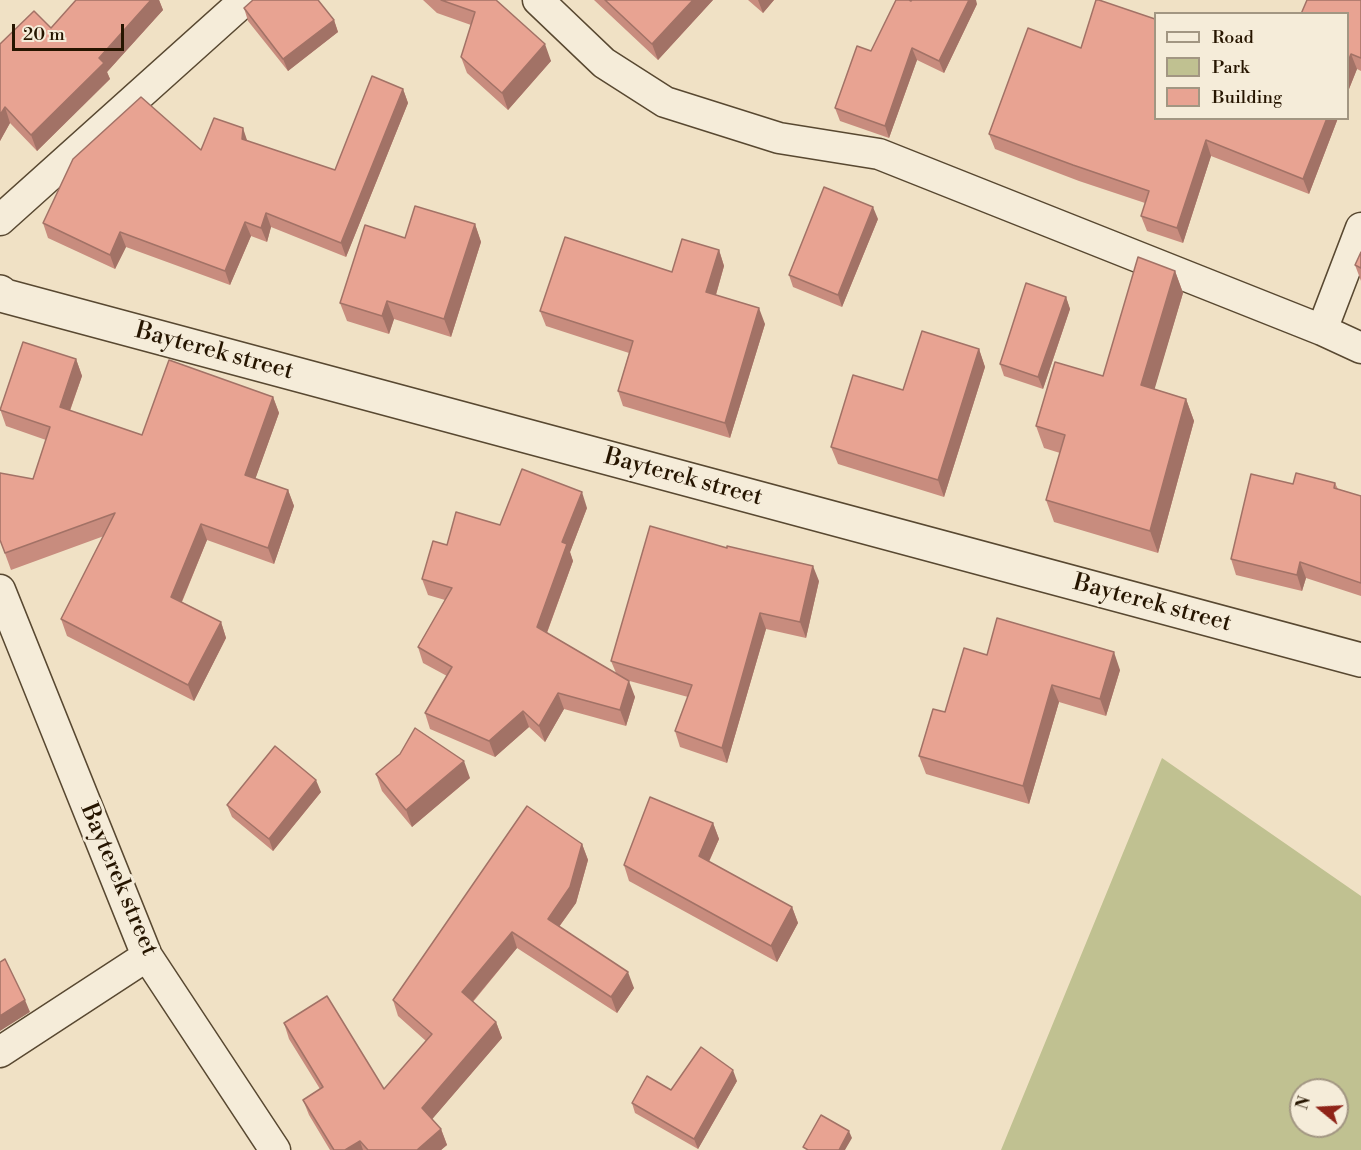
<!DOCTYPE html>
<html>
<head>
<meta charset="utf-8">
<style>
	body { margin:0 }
	#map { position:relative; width:1361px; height:1150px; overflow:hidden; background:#f0e1c5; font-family:"Libre Bodoni",serif }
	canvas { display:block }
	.legend { position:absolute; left:1154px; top:12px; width:195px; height:108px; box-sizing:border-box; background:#f5ecd9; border:2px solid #a29682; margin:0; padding:8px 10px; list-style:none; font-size:18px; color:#261500 }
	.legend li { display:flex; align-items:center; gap:12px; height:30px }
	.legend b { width:30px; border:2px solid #a29682 }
	.north { position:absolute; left:1289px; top:1078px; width:60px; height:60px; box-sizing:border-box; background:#f5ecd9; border:2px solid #a29682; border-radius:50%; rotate:288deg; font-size:16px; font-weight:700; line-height:24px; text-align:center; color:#261500 }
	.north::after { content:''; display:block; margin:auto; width:21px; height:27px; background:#8f2418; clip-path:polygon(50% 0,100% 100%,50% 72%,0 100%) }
	.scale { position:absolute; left:12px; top:24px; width:112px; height:27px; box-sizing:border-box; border:3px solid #261500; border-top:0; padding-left:8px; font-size:18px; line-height:21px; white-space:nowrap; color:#261500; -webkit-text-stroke:4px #f5ecd9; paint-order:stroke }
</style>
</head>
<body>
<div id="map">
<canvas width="1361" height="1150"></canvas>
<ul class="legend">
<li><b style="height:8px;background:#f5ecd9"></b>Road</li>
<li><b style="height:16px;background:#c0c191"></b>Park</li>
<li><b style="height:16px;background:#e8a392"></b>Building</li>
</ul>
<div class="north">N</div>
<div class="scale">20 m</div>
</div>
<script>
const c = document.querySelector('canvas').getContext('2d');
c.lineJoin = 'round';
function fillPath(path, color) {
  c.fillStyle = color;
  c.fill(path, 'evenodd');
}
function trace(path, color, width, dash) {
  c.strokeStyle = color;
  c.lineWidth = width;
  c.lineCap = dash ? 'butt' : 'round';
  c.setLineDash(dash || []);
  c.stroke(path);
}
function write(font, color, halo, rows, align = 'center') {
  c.font = font + ' "Libre Bodoni",serif';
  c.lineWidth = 6;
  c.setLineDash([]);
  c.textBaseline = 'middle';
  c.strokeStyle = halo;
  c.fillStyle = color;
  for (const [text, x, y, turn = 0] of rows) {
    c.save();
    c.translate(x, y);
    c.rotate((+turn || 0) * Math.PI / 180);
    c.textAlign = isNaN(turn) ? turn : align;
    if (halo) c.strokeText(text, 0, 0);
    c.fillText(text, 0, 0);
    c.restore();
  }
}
fillPath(new Path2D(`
	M1162,758L1361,896V1150H1001ZM1301,1090H1337V1126H1301Z`), '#c0c191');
const minor = new Path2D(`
	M538,0L604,63L665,102L779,138L879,154L1322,330L1361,348
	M0,220L245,0
	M1322,330L1361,228
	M0,590L147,956L275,1150
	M0,1052L147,956`);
const tertiary = new Path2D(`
	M0,292L5,296L1361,660`);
trace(minor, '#584831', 33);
trace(tertiary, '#584831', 36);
trace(minor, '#f5ecd9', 30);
trace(tertiary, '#f5ecd9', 33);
fillPath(new Path2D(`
	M76,0H159L163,10L107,72L110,79L37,151L10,123L0,141V44L51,28Z
	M423,0H496L551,61L508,110L467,73L461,57L471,25L437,13Z
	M594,0H713L658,60Z
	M748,0H774L763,13Z
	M1361,0V71L1357,69L1347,94V14Z
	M911,1L977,4L944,73L917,60L889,138L840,121L835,108L871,51Z
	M244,8L334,20L338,32L288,71L248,21Z
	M403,89L408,103L346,257L271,227L267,242L251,236L230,285L126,247L115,269L48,238L43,223L201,150L247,141L335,170Z
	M1155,118H1338L1309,194L1211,156L1183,243L1147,231L1141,216L1145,203L1079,181L995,149L989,134Z
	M878,219L842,307L793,287L789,275Z
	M475,224L481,242L451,337L394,319L389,334L347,321L340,303L405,238Z
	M719,250L724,266L716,295L765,324L730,438L623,406L618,391L629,353L546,326L540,311L672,272Z
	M1361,252V281L1355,265Z
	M1175,271L1183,293L1154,389L1186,399L1194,421L1158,553L1054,522L1046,500L1060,453L1044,448L1036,426L1103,376Z
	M1066,297L1070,309L1043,389L1004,376L1000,364Z
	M979,349L985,367L944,497L838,464L831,447L903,390Z
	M76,359L82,376L70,411L142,435L273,397L279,413L255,479L288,490L294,506L274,564L207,540L182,602L221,622L226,638L194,701L67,636L61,619L104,536L11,570L0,540L33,479L46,440L6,426L0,409Z
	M1335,483L1338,489L1361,496V596L1306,578L1302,591L1236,575L1231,559L1293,484Z
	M587,508L570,552L573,561L547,633L616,673L611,661L819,581L806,638L766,629L727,763L680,747L675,731L688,697L626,680L635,697L626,726L564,709L545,742L529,727L495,757L430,729L425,713L447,676L423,663L418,647L445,600L428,595L422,579L447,545Z
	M987,655L1120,670L1106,716L1059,702L1029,804L926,774L919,756L945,712Z
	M400,754L470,778L412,827L382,791L376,774Z
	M321,792L273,851L232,817L227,805Z
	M713,823L719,839L709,862L792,907L798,923L777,962L629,881L624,865Z
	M582,844L588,860L576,903L559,927L634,988L617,1013L517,948L473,1002L496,1022L502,1038L432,1119L441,1129L447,1145L441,1150H330L309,1115L303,1100L320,1089L289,1039L284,1023L384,1089L426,1041L398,1016L393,1000Z
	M737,1081L698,1149L635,1113L632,1103Z`), '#c88c7e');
fillPath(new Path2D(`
	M151,0H159L163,10L107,72L110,79L37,151L31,135Z
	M693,0H713L658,60L652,44Z
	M758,0H774L763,13Z
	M969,0H976L977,4L944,73L939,61Z
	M334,20L338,32L288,71L283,59Z
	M545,44L551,61L508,110L502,93Z
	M912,48L917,60L889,138L885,126Z
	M1351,54L1357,69L1347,94V64Z
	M403,89L408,103L346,257L341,243Z
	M5,107L10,123L0,141V115Z
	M1327,118H1338L1309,194L1303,179Z
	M243,128L248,143L242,139Z
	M1206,140L1211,156L1183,243L1177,228Z
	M873,207L878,219L842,307L838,295Z
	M266,213L271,227L267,242L261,228Z
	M245,222L251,236L230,285L225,271Z
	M475,224L481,242L451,337L444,319Z
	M120,232L126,247L115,269L110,255Z
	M719,250L724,266L712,308L706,292Z
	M1175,271L1183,293L1149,408L1141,385Z
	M1066,297L1070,309L1043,389L1038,377Z
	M387,301L394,319L389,334L382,316Z
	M759,308L765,324L730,438L725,423Z
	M979,349L985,367L944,497L938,480Z
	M76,359L82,376L65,424L60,407Z
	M273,397L279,413L251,491L245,475Z
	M1186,399L1194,421L1158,553L1150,531Z
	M288,490L294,506L274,564L268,548Z
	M582,492L587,508L570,552L573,561L543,643L537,627L562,542Z
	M201,524L207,540L177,613L171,597Z
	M1300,562L1306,578L1302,591L1297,575Z
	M813,566L819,581L806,638L800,622Z
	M760,613L766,629L727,763L722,748Z
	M221,622L226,638L194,701L188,685Z
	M1114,652L1120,670L1106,716L1100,699Z
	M629,681L635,697L626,726L620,710Z
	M1052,685L1059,702L1029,804L1023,786Z
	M558,693L564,709L545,742L539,726Z
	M523,711L529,727L495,757L489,741Z
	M464,761L470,778L412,827L406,810Z
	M316,780L321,792L273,851L269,839Z
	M713,823L719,839L704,872L699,856Z
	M582,844L588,860L576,903L553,935L548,919Z
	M792,907L798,923L777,962L771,946Z
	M512,932L517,948L467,1008L462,992Z
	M628,972L634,988L617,1013L611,997Z
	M25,1000L30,1012L0,1031V1016Z
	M496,1022L502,1038L428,1124L422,1108Z
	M733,1070L737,1081L698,1149L694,1139Z
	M441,1129L447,1145L441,1150H417Z
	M849,1131L852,1138L845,1150H839Z
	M360,1141L363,1150H345Z`), '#a27266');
const building = new Path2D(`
	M76,0H151L99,58L104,63L31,135L5,107L0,115V44L34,11L51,28Z
	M253,0H318L334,20L283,59L244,8Z
	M441,0H496L545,44L502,93L461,57L475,12Z
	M605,0H693L652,44Z
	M896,0H909L911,1L912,0H969L939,61L912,48L885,126L835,108L857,46L871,51Z
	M1096,0H1099L1155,19V118H1327L1303,179L1206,140L1177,228L1141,216L1149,191L1073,165L989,134L1028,28L1081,48Z
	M1307,0H1361V58L1351,54L1347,64V14H1301Z
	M372,76L403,89L341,243L266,213L261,228L245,222L225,271L120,232L110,255L43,223L73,159L141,97L201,150L214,118L243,128L242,139L335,170Z
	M824,187L873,207L838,295L789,275Z
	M415,206L475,224L444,319L387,301L382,316L340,303L365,225L405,238Z
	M565,237L672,272L682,239L719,250L706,292L759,308L725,423L618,391L633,341L540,311Z
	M1361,252V268L1355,265Z
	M1138,257L1175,271L1141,385L1186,399L1150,531L1046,500L1065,435L1036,426L1055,362L1103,376Z
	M1026,283L1066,297L1038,377L1000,364Z
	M922,331L979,349L938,480L831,447L853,375L903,390Z
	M23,342L76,359L60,407L142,435L169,360L273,397L245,475L288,490L268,548L201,524L171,597L221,622L188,685L61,619L115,513L5,553L0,540V473L33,479L50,427L0,410Z
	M522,469L582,492L562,542L567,544L537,627L629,681L620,710L558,693L539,726L523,711L489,741L425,713L452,667L418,647L452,588L422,579L433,541L447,545L456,512L500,525Z
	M1296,473L1335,483L1334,488L1361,496V583L1300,562L1297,575L1231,559L1251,474L1293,484Z
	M650,526L727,548V546L813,566L800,622L760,613L722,748L675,731L692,685L611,661Z
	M997,618L1114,652L1100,699L1052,685L1023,786L919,756L933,709L945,712L964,648L987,655Z
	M415,728L464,761L406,810L376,774L400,754Z
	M275,746L316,780L269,839L227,805Z
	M650,797L713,823L699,856L792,907L771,946L624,865Z
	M527,806L582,844L570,887L548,919L628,972L611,997L512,932L462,992L496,1022L422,1108L441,1129L417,1150H368L360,1141L345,1150H334L303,1100L323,1087L284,1023L327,996L384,1089L432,1034L393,1000Z
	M5,959L25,1000L0,1016V962Z
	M701,1047L733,1070L694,1139L632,1103L647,1076L671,1090Z
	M821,1115L849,1131L839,1150H808L803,1147Z`);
fillPath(building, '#e8a392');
trace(building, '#a27266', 1.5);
write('24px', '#261500', '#f5ecd9', [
	["Bayterek street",214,352,15],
	["Bayterek street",683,478,15],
	["Bayterek street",1152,604,15],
	["Bayterek street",118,880,67]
]);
</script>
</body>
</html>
